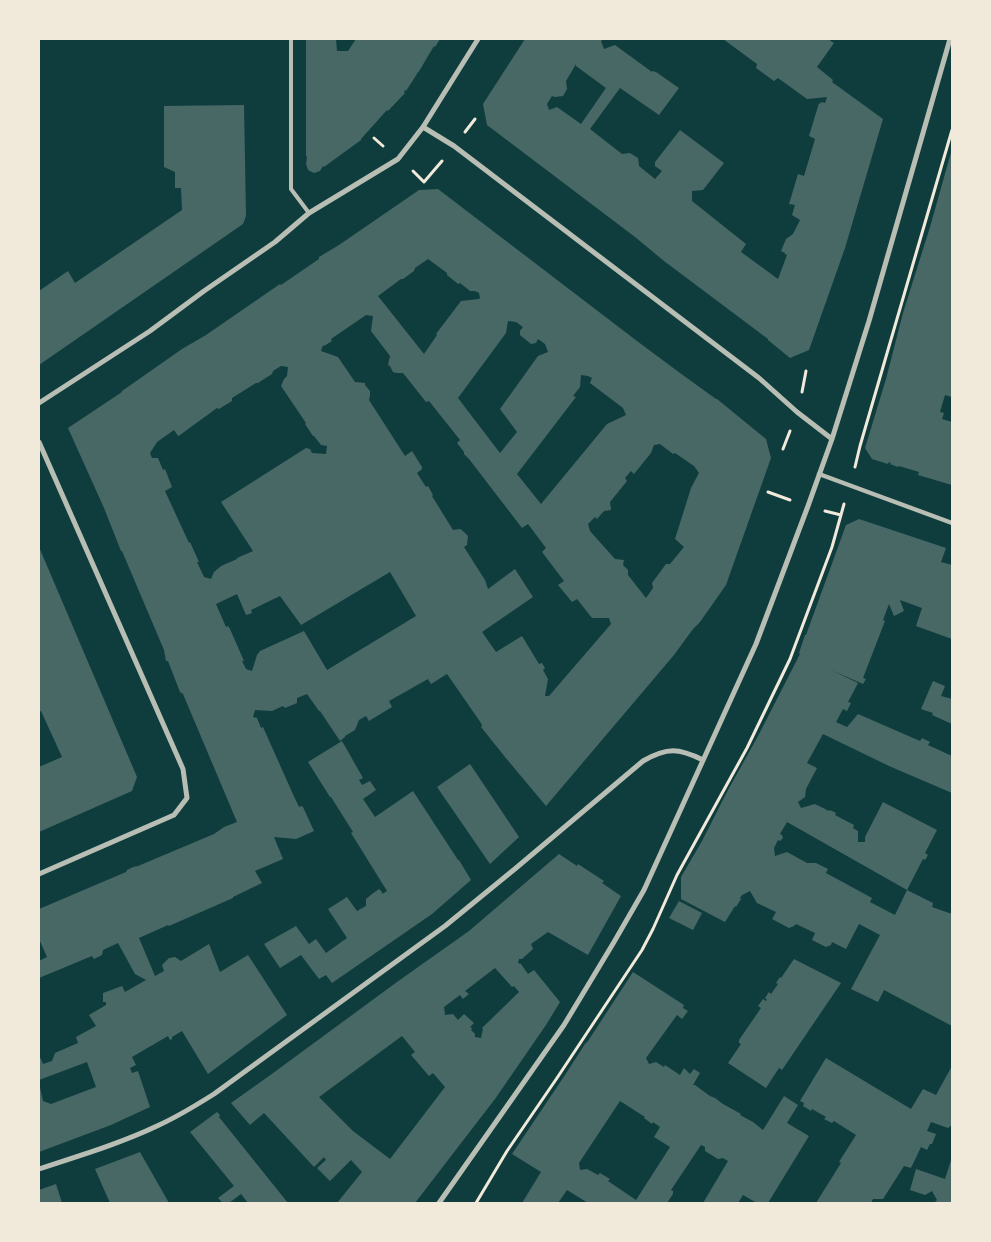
<!DOCTYPE html>
<html>
<head>
<meta charset="utf-8">
<style>
	body { margin:0 }
	#map { position:relative; width:991px; height:1242px; overflow:hidden; background:#0f3d3e; font-family:Lato,sans-serif }
	canvas { display:block }
	.frame { position:absolute; inset:0; border:40px solid #f1e9da; pointer-events:none }
</style>
</head>
<body>
<div id="map">
<canvas width="991" height="1242"></canvas>
<div class="frame"></div>
</div>
<script>
const c = document.querySelector('canvas').getContext('2d');
c.lineJoin = 'round';
function fillPath(path, color) {
  c.fillStyle = color;
  c.fill(path, 'evenodd');
}
function trace(path, color, width, dash) {
  c.strokeStyle = color;
  c.lineWidth = width;
  c.lineCap = dash ? 'butt' : 'round';
  c.setLineDash(dash || []);
  c.stroke(path);
}
fillPath(new Path2D(`
	M306,39H336L337,51H348L356,39H440L435,47L434,46L418,73L417,72V74L406,91L405,90L404,92L405,93L388,111L387,110L361,139V140L324,167L323,166L320,171L314,173L308,170L306,164L307,157L306,156Z
	M525,39H603L601,41L604,49L615,45L652,72V71L656,72L679,88L659,115L620,88L590,129L622,154L630,153L638,158L639,165V166L655,179L662,171L655,166V162L680,130L724,163L703,190L692,191V201L746,244L741,252L778,279L787,255L785,254V253L781,251L786,239L793,234L800,220L792,215L795,205L789,204L798,174L804,176L815,139L809,136L819,103L820,104L821,102L825,103L827,97L807,99L778,78L774,81L756,68L757,64L723,39H828L834,43L817,67L833,80L832,82L883,119L845,248L809,350L790,358L768,340V339L664,261L635,237L487,125L483,104ZM576,64V66L606,88L581,124L557,107L549,110L547,104L552,96L555,97L563,96L567,89L566,81Z
	M244,105L246,216L243,224L39,365V291L68,271L75,283L182,210L181,188H175V172L164,167V106Z
	M952,149V397L945,395L940,412L944,413L942,419L952,422V485L918,475L919,472L899,466L898,467L890,464L891,463L889,462L888,464L872,459L865,448L886,379L903,313L930,227Z
	M438,189L637,341L680,373L716,399H717L766,439L771,458L726,585L700,622L693,629L674,655L546,806L505,757L481,727L482,726L481,723L447,674L431,684L428,679L389,701L392,707L369,721L366,716L359,720L355,730L345,736V737L340,741L320,711H319L307,694L297,698V703L285,708L283,706L272,711L255,710L253,717L257,718L261,728L263,727L292,792L299,807L301,806L303,807L314,831L296,839L274,837L283,859L255,871L262,883L233,897V898L169,926L168,925L139,938L155,976L164,971L162,965L169,958L175,957L181,961L209,944L220,972L248,955L287,1015L208,1074L182,1031L172,1037V1039L170,1040L168,1036L132,1057L136,1065L130,1068L132,1073L138,1071L150,1107L111,1125L39,1152V1083L43,1101L51,1104L96,1087L87,1062L39,1080V1055L43,1064L52,1061L55,1053L78,1043L76,1037L96,1026L89,1015L106,1005V1002H103V993L122,986L125,992L146,980L135,974L118,943L103,950L102,955L94,959L92,956L39,978V961L47,957L40,941L39,942V909L126,872L127,870L133,867L138,866L214,834L224,827L237,822L183,694L180,692L168,661H166L164,650L122,551H121L104,508L68,428L122,392V391L182,349L206,335L280,284L281,285L319,259V257L339,245L419,190ZM428,259L447,273V275L458,284L460,283L470,291H475L479,293L480,298L479,299L461,301L436,334L437,335L424,354L378,296L401,279H403L414,271L415,268ZM366,315L373,316L371,331L390,356L388,365L390,366L393,372L397,373H403L426,402L429,401L460,440L457,443L464,452V454L469,459L522,528L528,524L546,548L542,552L564,581L558,585L572,602L577,599L592,618H609L611,624L549,696H545L548,679L543,670L545,668L542,663L539,664L522,636L496,652L482,632L533,597L515,569L488,589L485,580L464,547L467,545L468,536L463,531L460,529L453,530L432,496L433,495L428,486L426,487L417,473L422,469V467L412,451L405,456L369,400L370,396V391L365,385V383L355,382L338,357L321,351L323,345L324,346L332,341L331,339ZM508,321L516,322L523,327L520,331V335L531,344L536,343L538,339L545,344L548,352L538,356L500,409L517,432L500,453L458,398L506,333ZM281,366L288,367L287,376L284,379L281,386L306,423L305,424L313,436H314L321,445L327,446L326,454L312,453L310,449L306,448L221,502L253,551L237,558V559L221,566L214,572L211,579L204,577L197,562H199L190,542L189,543L165,491L172,487L165,469L163,470L158,458H152L150,453L157,442L174,430L178,436L180,435L217,408L219,409L232,401V398L256,383H258L264,379L272,374L273,371ZM581,375L588,376L592,378L590,383L623,408L626,415L607,424L541,504L517,474L576,397L573,396L580,387ZM660,444L673,454L675,453L694,466L699,473L691,488L675,539L684,547L670,564H666L652,583L653,588L646,598L628,575V570L623,565L624,560L615,559L590,531L588,524L595,517L597,519L604,511L611,510L610,502L627,481L625,478L631,471L634,474L651,453L654,445ZM390,572L416,616L327,670L304,631L260,651L257,655L252,671L246,669L242,661H244L230,629L228,626L226,627L216,604L237,594L246,615L252,613L251,610L280,596L301,625Z
	M859,519L946,548L941,562L952,565V639L916,626L922,608L900,600L904,611L894,616L889,604L883,620L885,621L863,678L866,679L863,684L831,670L858,683L848,702L851,703L847,711L843,709L836,722L847,727L858,714L920,741L922,738L930,742L928,745L952,756V793L889,766L823,734L807,763L817,768L806,789L805,797L798,802L801,808L815,804L829,811L830,810L836,813L835,815L854,825L853,828L858,831V842H865V837L883,802L937,830L925,853L928,855L925,860L923,859L907,890L787,822L780,834L782,835L783,838L780,841L778,840L774,848L775,856L787,852L807,863H816L828,869L826,873L872,898L870,902L895,915L907,890L933,903L932,907L952,914V1026L884,990L878,1002L851,989L880,935L859,924L846,949L832,942L831,945L826,947L812,940L815,933L796,924L794,926L789,928L772,919L776,912L757,903L750,891L742,895L740,898L741,899L736,907L735,906L725,922L681,899V877L702,841L728,790L758,736L800,654L799,653L805,635H806L846,525Z
	M39,547L137,777L132,791L39,832V767L62,757L41,711L39,712Z
	M933,681L945,686L941,696L952,699V724L932,715L933,713L921,709Z
	M342,741L363,778L359,780L362,785L370,781L376,790L363,799L375,817L413,791L458,860H459L471,880L432,914L332,983L326,975L319,979L301,955L280,968L264,944L296,926L309,944L316,939L326,953L347,938L328,909L347,897L357,911L366,906V899L372,894L379,889L382,892V894L387,891L351,833L353,832L331,797H330L308,762Z
	M470,764L519,837L490,864L437,787Z
	M559,854L577,866L578,864L604,881L602,883L621,896L588,955L548,932L531,944L533,949L522,959H519L518,963L521,964L528,974L534,970L560,1002L546,1025L495,1099L415,1203H337L362,1172L351,1160L330,1181L317,1168L326,1160L324,1157L314,1167L264,1113L250,1125L231,1103L269,1076L397,982L469,931ZM495,968L512,987L514,986L519,992L482,1028L483,1029L481,1038L475,1037V1034L471,1030L472,1028L470,1027L474,1023L464,1014L458,1020L453,1014L445,1015L444,1007L460,995L463,999L469,994L465,991ZM402,1036L415,1052L411,1055L429,1076L433,1073L445,1087L390,1159L353,1131L319,1097Z
	M679,901L702,913L693,930L669,918Z
	M794,959L841,983L782,1070L779,1068L766,1088L728,1063L741,1044L739,1043V1040L761,1008L758,1006L763,999L766,1001L767,1000L765,998L769,992L771,994L778,984L776,983L780,977L781,978Z
	M633,972L684,1005L683,1008L688,1011L682,1019L677,1015L646,1058L649,1064L656,1062L664,1067L665,1065L680,1075L684,1068L690,1074L694,1069L700,1073L693,1085H695L710,1096L715,1098L723,1104L741,1114L740,1115L753,1122L763,1130L784,1096L798,1105L787,1123L809,1136L768,1203H757L743,1195L738,1203H703L728,1161L723,1158L718,1159L705,1151V1147L701,1145L671,1190L673,1191V1194L667,1203H588L567,1190L558,1203H522L541,1172L512,1154L565,1075L585,1044L588,1041ZM620,1101L645,1117L644,1118L652,1124L653,1122L660,1127L654,1137L670,1147L636,1200L608,1181L610,1179L600,1173L598,1175L587,1169L580,1170L579,1163Z
	M826,1058L911,1109L923,1089L936,1095L952,1066V1125L948,1128L931,1122L927,1131L936,1134L932,1144H930L927,1150L921,1147L911,1168L904,1166L883,1199H873L871,1203H816L841,1163L839,1162L856,1135L834,1121L832,1123L824,1119L826,1117L812,1109L811,1111L803,1106L804,1103L800,1101Z
	M217,1112L220,1115L219,1117L288,1203H248L241,1194L229,1203H223L218,1198L234,1186L190,1132Z
	M140,1152L169,1203H110L95,1169Z
	M952,1157V1203H934L937,1200L932,1191L925,1195L910,1190L916,1169L945,1179Z
	M56,1184L62,1203H39V1190Z`), '#486865');
trace(new Path2D(`
	M465,132L475,119
	M374,138L383,146
	M413,171L424,182L442,161
	M802,392L806,371
	M783,449L790,431
	M855,467L860,446L952,130
	M768,492L790,500
	M825,511L841,515
	M476,1203L507,1151L557,1078L642,950L653,929L677,875L747,748L790,659L832,547L844,504`), '#f1e9da', 3);
trace(new Path2D(`
	M291,39V189L309,213`), '#b8beb3', 4);
trace(new Path2D(`
	M819,474L952,523`), '#b8beb3', 4.5);
trace(new Path2D(`
	M423,127L454,146L759,378L797,412L832,439
	M39,403L150,331L204,291L275,242L309,213L398,159L423,127L478,39
	M39,442L183,769L187,798L174,815L39,874
	M39,1169C78,1156 119,1144 157,1126C177,1117 195,1106 214,1094L445,926L516,868L643,761C667,747 679,748 703,760
	M439,1203L564,1025L614,942L644,890L756,644L808,506L832,439L869,321L950,39`), '#b8beb3', 5);
</script>
</body>
</html>
